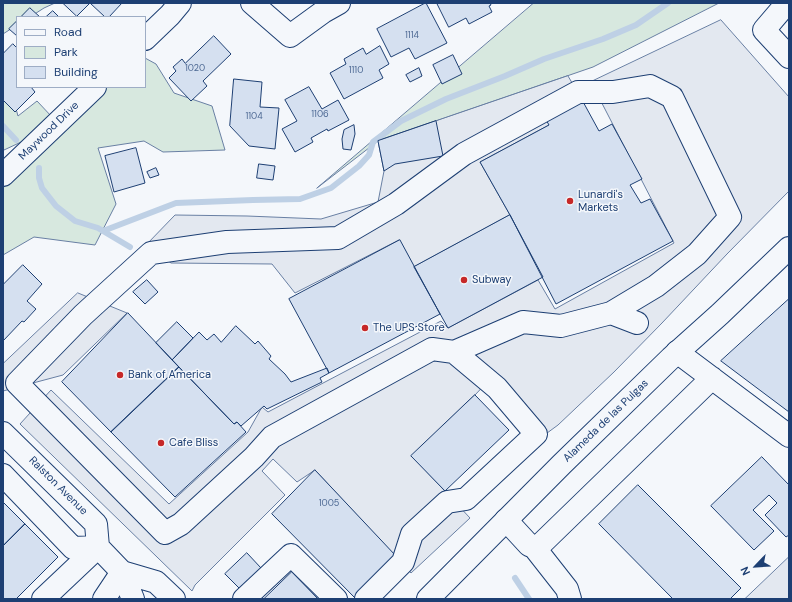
<!DOCTYPE html>
<html>
<head>
<meta charset="utf-8">
<style>
	body { margin:0 }
	#map { position:relative; width:792px; height:602px; overflow:hidden; background:#f4f7fb; font-family:"DM Sans",sans-serif }
	canvas { display:block }
	.frame { position:absolute; inset:0; border:4px solid #1d3f73; pointer-events:none }
	.legend { position:absolute; left:16px; top:16px; width:130px; height:72px; box-sizing:border-box; background:#f4f7fb; border:1px solid #9eadc5; margin:0; padding:5px 7px; list-style:none; font-size:12px; color:#1d3f73 }
	.legend li { display:flex; align-items:center; gap:8px; height:20px }
	.legend b { width:20px; border:1px solid #9eadc5 }
	.north { position:absolute; left:736px; top:546px; width:40px; height:40px; -webkit-text-stroke:3px #f4f7fb; paint-order:stroke; rotate:245deg; font-size:11px; font-weight:700; line-height:16px; text-align:center; color:#1d3f73 }
	.north::after { content:''; display:block; margin:auto; width:14px; height:18px; background:#1d3f73; clip-path:polygon(50% 0,100% 100%,50% 72%,0 100%) }
</style>
</head>
<body>
<div id="map">
<canvas width="792" height="602"></canvas>
<div class="frame"></div>
<ul class="legend">
<li><b style="height:5px;background:#f4f7fb"></b>Road</li>
<li><b style="height:11px;background:#d7e8df"></b>Park</li>
<li><b style="height:11px;background:#d5e0f0"></b>Building</li>
</ul>
<div class="north">N</div>
</div>
<script>
const c = document.querySelector('canvas').getContext('2d');
c.lineJoin = 'round';
function fillPath(path, color) {
  c.fillStyle = color;
  c.fill(path, 'evenodd');
}
function trace(path, color, width, dash) {
  c.strokeStyle = color;
  c.lineWidth = width;
  c.lineCap = dash ? 'butt' : 'round';
  c.setLineDash(dash || []);
  c.stroke(path);
}
function write(font, color, halo, rows, align = 'center') {
  c.font = font + ' "DM Sans",sans-serif';
  c.lineWidth = 3;
  c.setLineDash([]);
  c.textBaseline = 'middle';
  c.strokeStyle = halo;
  c.fillStyle = color;
  for (const [text, x, y, turn = 0] of rows) {
    c.save();
    c.translate(x, y);
    c.rotate((+turn || 0) * Math.PI / 180);
    c.textAlign = isNaN(turn) ? turn : align;
    if (halo) c.strokeText(text, 0, 0);
    c.fillText(text, 0, 0);
    c.restore();
  }
}
const green = new Path2D(`
	M3,3H55L44,8L30,17H17V25L3,34Z
	M534,3H719L593,67L378,141L317,188Z
	M145,58L156,64L174,93L212,106L225,150L163,152L144,141L98,148L116,204L95,245L34,237L3,255V188L106,87H145Z
	M3,79L10,87L18,116L37,101L52,117L34,136L4,150L3,148Z`);
fillPath(green, '#d7e8df');
trace(green, '#687fa3', 1);
const parking = new Path2D(`
	M721,20L789,97V191L727,254L662,323L614,372L558,425L543,436L490,379L475,395L412,456L470,518L411,573L315,470L297,482L273,459L262,471L285,495L195,585L192,591L20,424L51,390L169,504L248,432L262,407L268,412L441,321L448,328L538,280L555,309L674,243L591,82Z
	M568,76L581,98L549,125L480,162L510,215L414,267L399,240L295,293L272,264L171,263L146,245L175,215L247,216L321,219L378,202L384,171L378,141Z
	M78,293L127,313L63,375L3,391V364Z
	M789,557V599H745Z`);
fillPath(parking, '#e3e8f0');
trace(parking, '#687fa3', 1);
trace(new Path2D(`
	M3,126L16,140
	M39,168V178L42,188L56,206L75,221L98,228L130,247
	M103,231L176,203L253,200L300,199L331,188L359,166L369,155L373,142L401,121L446,99L505,76L544,59L603,39L636,25L668,3
	M515,578L529,599`), '#bed0e5', 6);
const building = new Path2D(`
	M63,3H122L109,17H105L90,3L77,16Z
	M426,3L447,43L415,59L409,48L391,57L377,29Z
	M437,3H490L491,5L489,6L492,12L469,24L466,18L449,27Z
	M30,8L40,17H21Z
	M53,11L59,17H46Z
	M17,21V36L9,29Z
	M214,36L231,54L203,81L207,86L191,101L169,78L176,71L173,67L182,59L185,63Z
	M13,44L17,48V87H31L35,92L15,112L3,100V54Z
	M380,46L389,64L379,70L383,78L344,99L330,73L346,64L344,59L363,48L366,54Z
	M453,55L462,74L442,84L433,65Z
	M419,68L422,76L410,82L406,75Z
	M234,79L262,82L260,107L279,108L275,149L249,146L230,126Z
	M309,87L322,109L338,100L349,120L328,131L327,129L311,138L313,142L295,152L282,129L297,121L285,100Z
	M581,98L599,131L612,124L642,179L630,185L641,203L650,199L673,241L556,304L510,215L480,162L549,125L545,118Z
	M436,121L443,156L395,164L384,171L378,141Z
	M354,125L355,134L351,150L343,149L342,139L344,130Z
	M136,148L145,183L114,192L105,156Z
	M259,164L275,166L273,180L257,178Z
	M156,168L159,175L150,178L147,172Z
	M510,215L543,277L448,328L414,267Z
	M400,240L440,314L329,373L289,299Z
	M23,265L42,284L27,301L36,309L24,322L22,321L3,341V285Z
	M147,280L158,292L145,304L133,292Z
	M789,299V412L721,361Z
	M128,313L179,367L111,432L62,382Z
	M177,322L193,338L172,360L156,343Z
	M236,326L255,344L258,341L271,356L269,359L285,374L291,382L327,368L329,373L320,378L322,382L267,409L264,406L241,426L237,422L234,424L172,360L199,332L207,340L214,334L221,342Z
	M179,367L234,424L237,422L246,432L175,497L111,432Z
	M475,395L509,430L445,491L411,456Z
	M762,457L789,485V535L786,537L765,515L777,503L769,495L753,510L774,531L754,550L711,506Z
	M315,470L396,556L355,598L272,514Z
	M638,485L741,588L730,599H673L599,524Z
	M3,502L25,524L3,546Z
	M25,524L58,557L16,599H3V546Z
	M247,553L261,568L241,590L225,574Z
	M292,572L318,599H264Z`);
fillPath(building, '#d5e0f0');
trace(building, '#1d3f73', 1);
const minor = new Path2D(`
	M252,3L290,36L323,12L339,3
	M787,3L764,30L789,57
	M145,39L170,15L180,3
	M3,175L95,87
	M611,313L656,286L697,254L730,217L672,97L650,86L613,92H578L464,154L396,204L338,238L227,242L151,253L83,315L17,383L165,533L181,524L254,457L272,437L432,349L454,352L523,322L561,326L611,313L637,323
	M677,352L789,436
	M506,520L529,545L534,547L540,545L712,378
	M534,547L567,589L570,599
	M43,599L98,547
	M104,599L122,572
	M244,599L291,555L336,599
	M366,599L403,562L412,534L447,502L466,499L536,434L497,388L454,352`);
const major = new Path2D(`
	M3,433L96,524L98,547L122,572L133,599
	M3,475L73,548L98,547
	M122,572L156,582L174,599
	M428,599L562,464L671,358L720,314L789,248`);
trace(minor, '#1d3f73', 24);
trace(major, '#1d3f73', 24);
trace(minor, '#f4f7fb', 22);
trace(major, '#f4f7fb', 22);
for (const [x, y, r, color] of [
	[570,201,4,"#c62828"],
	[464,280,4,"#c62828"],
	[365,328,4,"#c62828"],
	[120,375,4,"#c62828"],
	[161,443,4,"#c62828"]
]) {
  const dot = new Path2D();
  dot.arc(x, y, r, 0, 2 * Math.PI);
  c.fillStyle = color;
  c.fill(dot);
  trace(dot, '#f4f7fb', 1.5);
}
write('9px', '#4b6792', null, [
	["1114",412,36],
	["1020",195,69],
	["1110",356,71],
	["1106",320,115],
	["1104",254,117],
	["1005",329,504]
]);
write('11px', '#1d3f73', '#f4f7fb', [
	["Maywood Drive",49,131,-44],
	["Alameda de las Pulgas",606,421,-44],
	["Ralston Avenue",58,486,45]
]);
write('11px', '#1d3f73', '#f4f7fb', [
	["Lunardi's",578,195],
	["Markets",578,208],
	["Subway",472,280],
	["The UPS Store",373,328],
	["Bank of America",128,375],
	["Cafe Bliss",169,443]
], 'left');
</script>
</body>
</html>
